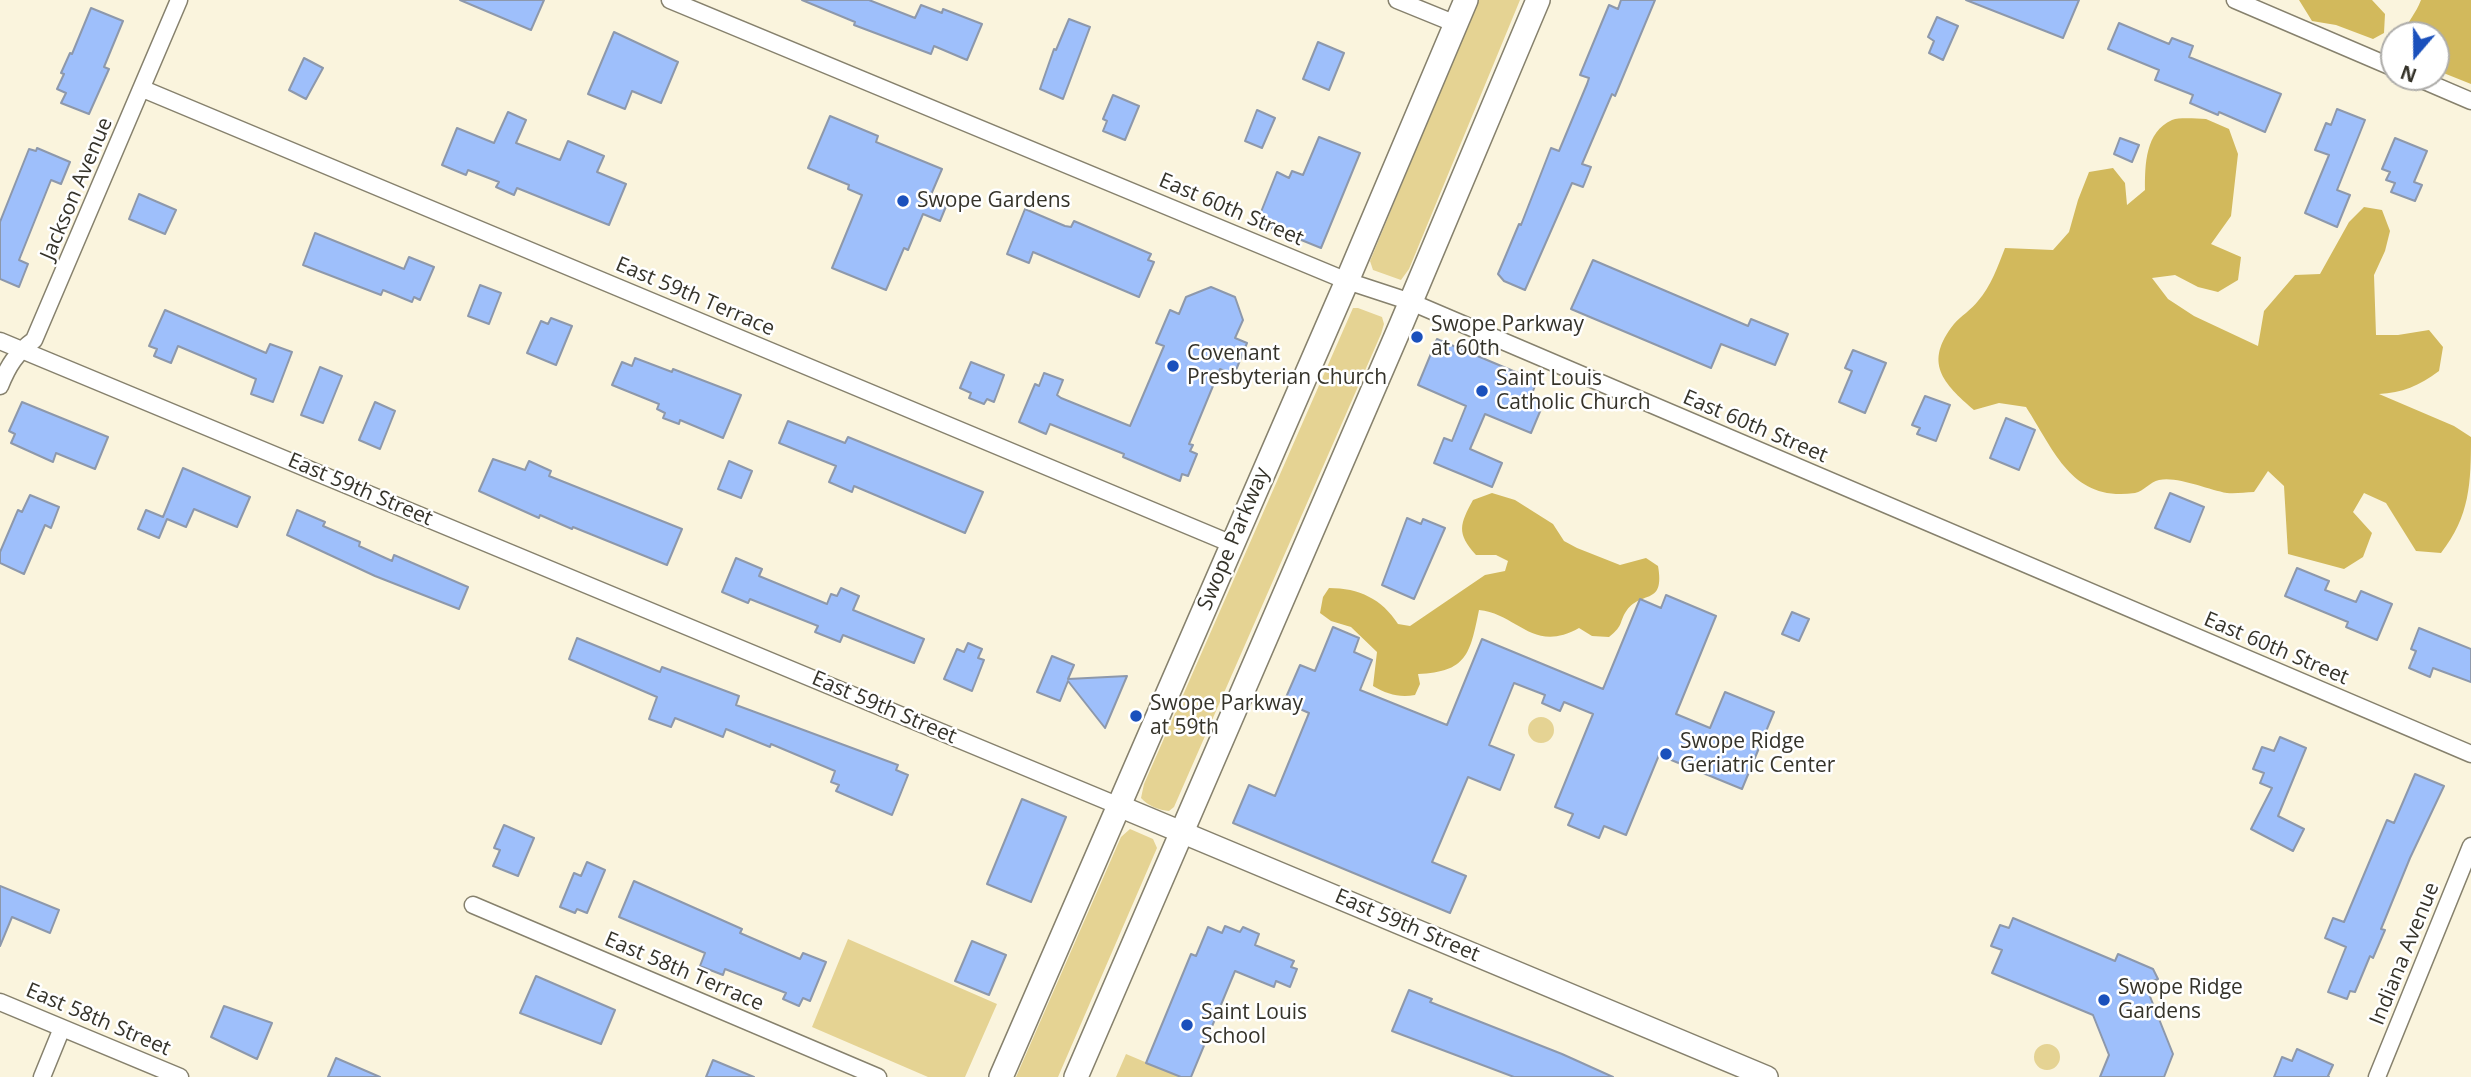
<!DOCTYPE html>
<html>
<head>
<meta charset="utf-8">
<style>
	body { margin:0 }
	#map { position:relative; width:2471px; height:1077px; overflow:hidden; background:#faf4dd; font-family:"Open Sans",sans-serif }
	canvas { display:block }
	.north { position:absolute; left:2380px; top:21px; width:70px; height:70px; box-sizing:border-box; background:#fff; border:2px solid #aeadaa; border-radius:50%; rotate:200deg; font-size:19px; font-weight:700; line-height:28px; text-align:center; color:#35332a }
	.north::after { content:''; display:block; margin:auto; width:24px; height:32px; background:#1a50bc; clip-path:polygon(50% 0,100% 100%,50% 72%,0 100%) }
</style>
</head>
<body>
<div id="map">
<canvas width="2471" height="1077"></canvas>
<div class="north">N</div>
</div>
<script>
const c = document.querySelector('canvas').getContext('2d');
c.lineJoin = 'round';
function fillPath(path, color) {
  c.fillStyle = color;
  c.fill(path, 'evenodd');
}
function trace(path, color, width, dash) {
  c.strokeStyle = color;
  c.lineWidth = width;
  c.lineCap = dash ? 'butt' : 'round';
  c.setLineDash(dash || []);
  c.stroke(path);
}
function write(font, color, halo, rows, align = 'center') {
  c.font = font + ' "Open Sans",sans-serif';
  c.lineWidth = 5;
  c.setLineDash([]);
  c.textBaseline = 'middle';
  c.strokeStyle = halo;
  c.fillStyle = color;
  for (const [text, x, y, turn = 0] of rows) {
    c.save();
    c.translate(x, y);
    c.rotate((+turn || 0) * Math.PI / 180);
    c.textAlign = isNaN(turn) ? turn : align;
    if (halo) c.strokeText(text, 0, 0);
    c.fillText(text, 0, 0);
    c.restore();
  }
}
fillPath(new Path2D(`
	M1478,0H1520L1409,269L1401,280L1373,270L1370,261Z
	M1353,308H1358L1382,317L1384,324L1381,334L1174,807L1169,811C1159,810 1148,806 1141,798L1144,784Z
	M1528 730a13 13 0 1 1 26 0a13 13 0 1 1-26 0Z
	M1130,829L1153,839L1157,848L1058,1077H1016L1121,837Z
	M848,939L997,1004L965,1077H928L812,1027Z
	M2034 1057a13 13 0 1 1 26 0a13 13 0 1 1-26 0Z
	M1126,1054L1181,1077H1116Z`), '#e5d393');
fillPath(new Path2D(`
	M2299,0H2372L2385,14L2384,33L2373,39L2336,25L2312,21Z
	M2421,0H2471V84L2436,70V35H2401C2408,22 2416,13 2421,0Z
	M2206,119L2229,129L2238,154L2231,216L2211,244L2241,257L2238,280L2218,292L2198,287L2175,275L2152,278L2168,299L2194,316L2258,346L2264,311L2295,275L2320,274L2349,222L2364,207L2382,210L2390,231L2385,251L2374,275L2376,335H2398L2429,330L2443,347L2439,371C2419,386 2402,393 2379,394L2454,426L2471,437C2471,483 2470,516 2441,553L2416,551L2386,503L2364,493L2353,512L2372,533L2363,557L2344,569L2288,554L2284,486L2268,471L2254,492C2245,492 2236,494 2227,493C2208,490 2178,476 2159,480C2150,482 2144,491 2135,493C2072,502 2055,452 2026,407L1999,403L1974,410C1943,383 1923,363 1954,324C1961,316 1971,310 1978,301C1991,286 1998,266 2005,248L2053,250L2069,232L2078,200L2089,172L2113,168L2125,183L2127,205L2145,190C2145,165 2145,132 2172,120C2181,117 2197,119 2206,119Z
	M1492,493L1515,500L1553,524L1564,541L1577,548L1620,565L1646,558L1658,566C1665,606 1642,590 1627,610C1618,623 1625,624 1609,637L1592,636L1579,628C1533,654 1518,614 1479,610C1470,654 1467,672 1418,674L1420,684L1415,695C1399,698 1387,694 1373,686L1377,652L1351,627L1331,621L1320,613L1323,597L1329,588C1359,588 1382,599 1398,624L1410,626L1485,575L1505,571L1508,561L1496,555H1476C1456,533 1460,524 1473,500Z`), '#d2b95c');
const building = new Path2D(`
	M460,0H544L531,30Z
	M802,0H869L915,18L921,5L942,13L943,9L982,24L967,60L934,46L931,54L854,25L855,22Z
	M1621,0H1655L1615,96L1612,94L1582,164L1591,167L1583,187L1572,183L1525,290L1504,281L1498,274L1519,224L1521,225L1551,148L1559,151L1587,84L1589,78L1580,75L1609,5L1618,9Z
	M1966,0H2079L2063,38Z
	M91,8L123,21L104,67L109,69L89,114L61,103L66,93L57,89L64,74L61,73L70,53L72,54Z
	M1937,17L1958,26L1943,60L1929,53L1934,41L1928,37Z
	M1069,19L1090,27L1063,99L1040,89L1054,49L1056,50Z
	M2119,23L2169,44L2172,38L2193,46L2189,57L2281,94L2265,132L2219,112L2218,115L2190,103L2193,95L2155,80L2159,70L2108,49Z
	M614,32L678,62L661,103L632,91L625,109L588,94Z
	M1318,42L1344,53L1329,90L1303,79Z
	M304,58L323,68L306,99L289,90Z
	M1113,95L1139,106L1125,140L1103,131L1107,121L1103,119Z
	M2337,109L2365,120L2337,190L2350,195L2337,227L2305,213L2329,155L2315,150L2326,123L2331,125Z
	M1257,110L1275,118L1262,148L1245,141Z
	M508,112L526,120L516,143L560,160L568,141L604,156L597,172L626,184L609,225L517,188L514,195L496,187L499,182L468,170L466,175L442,165L457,128L494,143Z
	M830,116L878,136L876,142L942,169L930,197L947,204L940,221L923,214L908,250L904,248L886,290L832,268L862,195L848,189L849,185L808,168Z
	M1319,137L1360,153L1321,248L1257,222L1277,172L1289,178L1292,171L1303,175Z
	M2120,138L2139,145L2132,162L2114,154Z
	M2395,138L2427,151L2414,182L2422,185L2415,201L2391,192L2395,183L2386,180L2390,172L2382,169Z
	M37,148L70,162L61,184L51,180L19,260L28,264L19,287L0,279V222L29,149L36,151Z
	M139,194L176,210L165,234L129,219Z
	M1025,209L1065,226L1071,227L1074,221L1151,254L1148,260L1154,262L1139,297L1033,252L1029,263L1007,254Z
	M315,233L404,269L409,257L434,267L420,300L414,297L412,302L383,290L381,295L303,265Z
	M1593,260L1748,326L1751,319L1788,334L1775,365L1721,344L1711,368L1571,309Z
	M480,285L501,293L489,324L468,316Z
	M1211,287L1235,297L1243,320L1235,338L1247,343L1234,375L1220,369L1189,444L1193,445L1190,451L1197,454L1188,476L1182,474L1180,481L1123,457L1124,454L1050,424L1046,434L1019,422L1035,384L1039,386L1044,373L1063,380L1057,395L1061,398L1130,426L1164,346L1156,343L1170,310L1179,314L1186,297Z
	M165,310L266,353L270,344L292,352L273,402L251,394L256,379L178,346L171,363L154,356L157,349L149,346Z
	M551,318L572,326L556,365L527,353L541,321L548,324Z
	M1437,339L1537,381L1531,396L1544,402L1531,433L1485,414L1470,449L1502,463L1492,487L1434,463L1444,438L1452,441L1466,406L1418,385Z
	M1853,350L1886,363L1865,413L1839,402L1852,371L1845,368Z
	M635,358L672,372L673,369L741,395L723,438L680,420L679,424L663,418L665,413L657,409L659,404L612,385L622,362L632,366Z
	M971,362L1004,375L994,402L987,399L984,404L969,398L971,393L960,388Z
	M320,367L342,376L323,423L301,415Z
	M1925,396L1950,405L1936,441L1917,434L1920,428L1912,425Z
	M22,402L108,437L95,469L56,453L53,462L11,443L15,434L9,431Z
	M375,402L395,411L380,449L359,440Z
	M2006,418L2035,430L2019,470L1990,458Z
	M788,421L845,443L848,437L983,492L965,533L854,486L852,492L829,482L836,466L779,443Z
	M493,459L525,470L529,461L551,471L549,476L682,529L667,565L573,527L572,529L540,515L539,518L479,491Z
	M729,461L752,471L741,498L718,489Z
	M183,468L250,497L237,527L194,509L186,527L167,519L159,538L138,529L146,510L163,517Z
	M2170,493L2204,507L2190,542L2155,528Z
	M30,495L59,507L51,528L45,525L24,574L0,563V552L18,510L22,512Z
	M297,510L325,522L323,526L360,542L359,546L392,561L394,555L468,587L459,609L375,576L287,535Z
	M1407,518L1421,524L1423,519L1445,528L1414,599L1382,585Z
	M736,558L762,569L759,576L827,604L831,594L837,596L841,588L859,596L853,610L924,639L914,663L843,635L840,642L815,632L818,626L750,599L748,603L722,592Z
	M2297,568L2329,581L2325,590L2356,602L2361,591L2392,604L2377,640L2346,627L2348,622L2285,596Z
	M1666,595L1716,616L1676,714L1710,728L1725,692L1774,712L1742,789L1659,755L1626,835L1604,826L1599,838L1568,825L1573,814L1555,807L1593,714L1564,702L1560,711L1542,703L1545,695L1514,683L1489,745L1514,755L1500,790L1468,777L1432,862L1466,876L1450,913L1233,823L1249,785L1275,796L1309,713L1284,702L1300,665L1315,671L1333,627L1359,638L1354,652L1372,660L1360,690L1447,725L1482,639L1603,689L1640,599L1661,608Z
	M1792,612L1809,619L1799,641L1782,634Z
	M2419,628L2471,649V682L2433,668L2430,677L2409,668L2416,651L2411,649Z
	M577,638L660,672L662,667L739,696L736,705L898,765L896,770L908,775L892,815L836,791L839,785L831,782L835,771L771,744L770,747L726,729L723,737L675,718L671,727L649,719L657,697L569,659Z
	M968,643L982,649L978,658L984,660L972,691L944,679L957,649L964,652Z
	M1052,656L1074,665L1068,679L1127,676L1105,728L1068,681L1060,701L1037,692Z
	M2280,737L2306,748L2278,816L2304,829L2293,851L2251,829L2272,788L2260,783L2264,773L2253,769L2262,747L2274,751Z
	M2415,774L2444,786L2410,858L2381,929L2385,930L2373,958L2370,956L2355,992L2350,991L2347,999L2328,992L2346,947L2325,938L2333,918L2344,922L2387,820L2394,823Z
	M1022,799L1066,817L1031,902L987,884Z
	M504,825L534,838L518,876L493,866L500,850L494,848Z
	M587,862L605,870L587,913L577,909L575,913L560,907L574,873L581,876Z
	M634,881L742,929L740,933L800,959L803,953L826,962L810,1001L803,998L799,1006L783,999L786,993L725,969L723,975L700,966L705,953L619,917Z
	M0,886L59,910L50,933L12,917L0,946Z
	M2013,918L2115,961L2118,954L2153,969L2158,979L2145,984L2173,1054L2164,1077H2100L2109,1055L2093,1015L1992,973L2002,950L1991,946L2000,925L2009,928Z
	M1225,926L1240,932L1243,927L1259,934L1255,945L1294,961L1291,967L1297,969L1290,987L1276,981L1274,987L1235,971L1191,1077H1181L1146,1063L1191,954L1196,956L1208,927L1222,933Z
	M972,941L1006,955L989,995L955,981Z
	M536,976L615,1010L601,1044L520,1013Z
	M1409,990L1432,999L1430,1002L1562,1054L1613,1077H1514L1392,1031Z
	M224,1006L272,1023L257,1059L211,1037Z
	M2297,1049L2333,1065L2328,1076L2329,1077H2274L2282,1057L2292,1061Z
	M336,1058L380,1077H328Z
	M713,1060L754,1077H706Z`);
fillPath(building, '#9ebffb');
trace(building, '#8d98ab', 2);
const minor = new Path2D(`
	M670,0L1347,281L1411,302L2471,754
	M1397,0L1456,24
	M2235,0L2394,68
	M2415,77L2471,101
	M143,89L1232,544
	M0,341L1119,806
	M0,386C8,366 16,353 34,340L179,0
	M473,905L878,1077
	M0,1002L180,1077
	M42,1077L62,1028
	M2377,1077L2471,846`);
const tertiary = new Path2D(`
	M1119,806L1767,1077`);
const secondary = new Path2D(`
	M1001,1077L1347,281L1466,0
	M1076,1077L1401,325L1538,0`);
trace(minor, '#86816d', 19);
trace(tertiary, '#86816d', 24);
trace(secondary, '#86816d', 26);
trace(minor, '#fff', 16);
trace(tertiary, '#fff', 21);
trace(secondary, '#fff', 23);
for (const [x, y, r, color] of [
	[903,201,7,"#1a50bc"],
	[1417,337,7,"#1a50bc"],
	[1173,366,7,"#1a50bc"],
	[1482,391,7,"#1a50bc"],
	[1136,716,7,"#1a50bc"],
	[1666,754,7,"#1a50bc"],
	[2104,1000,7,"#1a50bc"],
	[1187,1025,7,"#1a50bc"]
]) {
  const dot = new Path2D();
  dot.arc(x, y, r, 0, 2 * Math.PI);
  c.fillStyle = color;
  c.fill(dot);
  trace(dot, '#fff', 2.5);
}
write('21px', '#35332a', '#fff', [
	["Jackson Avenue",77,189,-67],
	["East 60th Street",1231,210,23],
	["East 59th Terrace",695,297,23],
	["East 60th Street",1755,427,23],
	["East 59th Street",360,490,23],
	["Swope Parkway",1234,539,-67],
	["East 60th Street",2276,649,23],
	["East 59th Street",884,708,23],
	["East 59th Street",1407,926,23],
	["Indiana Avenue",2405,954,-68],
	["East 58th Terrace",684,972,23],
	["East 58th Street",98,1020,23]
]);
write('21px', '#35332a', '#fff', [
	["Swope Gardens",917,201],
	["Swope Parkway",1431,325],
	["at 60th",1431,349],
	["Covenant",1187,354],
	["Presbyterian Church",1187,378],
	["Saint Louis",1496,379],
	["Catholic Church",1496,403],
	["Swope Parkway",1150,704],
	["at 59th",1150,728],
	["Swope Ridge",1680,742],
	["Geriatric Center",1680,766],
	["Swope Ridge",2118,988],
	["Gardens",2118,1012],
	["Saint Louis",1201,1013],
	["School",1201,1037]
], 'left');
</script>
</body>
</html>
